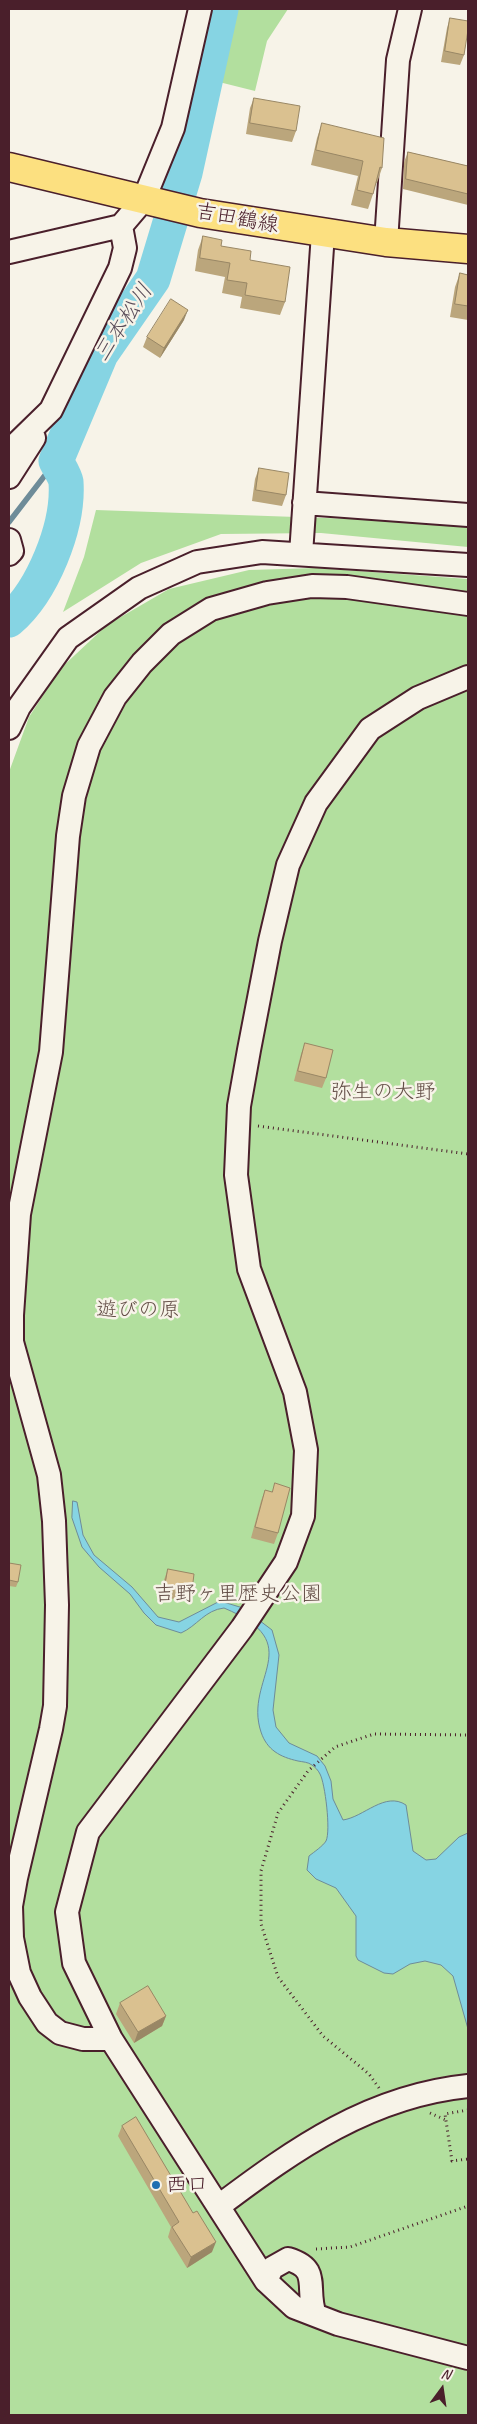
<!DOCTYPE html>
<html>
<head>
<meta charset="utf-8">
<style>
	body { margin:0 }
	#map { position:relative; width:477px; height:2424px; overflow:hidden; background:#f7f3e8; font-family:Caveat,sans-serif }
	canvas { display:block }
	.frame { position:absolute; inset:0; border:10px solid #4a1f2b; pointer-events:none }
	.north { position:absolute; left:417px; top:2364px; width:50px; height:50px; -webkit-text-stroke:4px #f7f3e8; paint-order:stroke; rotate:14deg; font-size:14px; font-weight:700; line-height:20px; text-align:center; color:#4a1f2b }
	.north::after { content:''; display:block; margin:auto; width:18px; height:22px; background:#4a1f2b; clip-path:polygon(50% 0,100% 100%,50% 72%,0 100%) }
</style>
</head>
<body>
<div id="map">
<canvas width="477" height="2424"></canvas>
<div class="frame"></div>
<div class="north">N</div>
</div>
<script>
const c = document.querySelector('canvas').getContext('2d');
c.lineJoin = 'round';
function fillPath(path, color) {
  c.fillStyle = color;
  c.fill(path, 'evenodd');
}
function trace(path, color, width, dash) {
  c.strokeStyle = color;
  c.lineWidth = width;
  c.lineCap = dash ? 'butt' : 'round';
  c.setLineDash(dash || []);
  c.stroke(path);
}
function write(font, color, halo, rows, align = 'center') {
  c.font = font + ' Caveat,"Klee One",sans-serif';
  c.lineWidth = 5;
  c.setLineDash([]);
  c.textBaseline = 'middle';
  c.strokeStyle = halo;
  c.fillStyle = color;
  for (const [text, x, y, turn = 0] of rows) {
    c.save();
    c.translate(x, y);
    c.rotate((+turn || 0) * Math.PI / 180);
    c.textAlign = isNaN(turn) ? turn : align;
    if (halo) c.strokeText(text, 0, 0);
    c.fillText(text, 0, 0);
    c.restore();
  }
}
fillPath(new Path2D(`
	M231,9H288L267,41L255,91L215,81Z
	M96,510L468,523V547L321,533L221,534L141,563L63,612L84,557Z
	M316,568L468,579V2415H9V772L29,717L61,668L107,625L169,589L249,570Z`), '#b2df9e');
const water = new Path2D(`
	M73,1501L77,1502L83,1535L94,1555L132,1587L158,1617L179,1622L220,1601L243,1608L272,1630L279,1655L273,1710L276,1727L289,1743L317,1756L325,1766L331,1781L333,1799L343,1820C364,1817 385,1791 406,1805L413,1851L426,1860L436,1859L459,1837L468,1833V2029L453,1976L441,1965L425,1961L410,1964L393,1974L384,1973L358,1960L356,1956V1916L336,1888L316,1879L307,1870L309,1856C314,1852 323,1846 326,1841C331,1831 325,1783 320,1774C318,1770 315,1767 312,1765C308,1762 303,1762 298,1761C280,1757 267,1750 261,1732C243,1678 310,1644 224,1608C205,1610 197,1626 181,1633L156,1625L144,1613L130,1594L99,1567L82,1547L72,1518Z`);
fillPath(water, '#86d4e3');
trace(water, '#6e8c99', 1);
trace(new Path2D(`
	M9,522L56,461`), '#6e8c99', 5.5);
trace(new Path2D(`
	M9,620C42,592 69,527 66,482C65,476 59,467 56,461L101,354L153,279L185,173L221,9`), '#86d4e3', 35);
const minor = new Path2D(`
	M386,242L398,60L410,9
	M9,252L121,226L144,199L173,128L200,9
	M9,451L51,410L120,268L125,248L121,226
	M9,477L34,438
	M304,503L468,515
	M9,540L12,551L9,554
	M301,554L323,233
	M9,728L19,707L68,638L139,588L197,562L262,552L468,565
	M111,2039H83L60,2033L47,2023L30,1997L19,1973L12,1938L11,1906L16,1878L51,1729L55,1706L57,1605L54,1521L49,1475L12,1342V1315L19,1214L51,1052L68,836L74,796L89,746L115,697L142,663L171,634L211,609L267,593L312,586L347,587L468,604
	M219,2206C296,2148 370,2096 468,2086
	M266,2281L111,2039L74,1963L67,1912L88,1832L242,1628L286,1562L303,1516L306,1450L295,1392L249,1269L236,1175L239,1106L249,1050L270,941L288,865L316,803L370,729L418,698L468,677
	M315,2315C305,2288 322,2269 288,2259L272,2268L266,2281L294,2307L338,2324L468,2358`);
const major = new Path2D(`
	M9,167L200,213L386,242L468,249`);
trace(minor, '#4a1f2b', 26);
trace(major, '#4a1f2b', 31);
trace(new Path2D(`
	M258,1126L468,1154
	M379,2088L369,2074L323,2036L278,1977L261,1924V1871L278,1813L308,1771L335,1747L374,1734L468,1735
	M468,2110L445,2114L452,2161L468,2159
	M430,2113L446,2120
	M316,2249L350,2247L468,2206`), '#4a1f2b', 3, [1, 4]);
trace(minor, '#f7f3e8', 22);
trace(major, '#fce080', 28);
fillPath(new Path2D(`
	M450,18L464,55L460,65L441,62L447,28Z
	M254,98L296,131L292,142L246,134L250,108Z
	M322,123L382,168L377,183H376L373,194L368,209L351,205L358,176L311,165L317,138Z
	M408,152L468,166V205L403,189L404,162Z
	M203,236L221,246L250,260L285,302L280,315L240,308L242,297L222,293L225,277L195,271L198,250Z
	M460,273L468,275V320L450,317L455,287Z
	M184,320L160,358L143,347L147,337Z
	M259,468L286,495L282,506L252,501L255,479Z
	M305,1043L326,1078L322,1088L294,1081L301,1054Z
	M275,1483L278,1533L274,1544L251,1538L261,1501L265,1490L272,1492Z
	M9,1563L18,1582L16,1587L9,1586Z
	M168,1569L192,1590L188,1601L161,1597L164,1580Z
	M120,2003L166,2016L162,2026L134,2043L116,2014Z
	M122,2126L212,2252L187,2268L168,2237L171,2227L118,2136Z`), '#bba67c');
fillPath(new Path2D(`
	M188,310L184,320L160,358L164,348Z
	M166,2016L162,2026L134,2043L138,2032Z
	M216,2242L212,2252L187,2268L191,2257Z`), '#998765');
const building = new Path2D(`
	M450,18L468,21V30L464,55L445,51Z
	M254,98L300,106L296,131L250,123Z
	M322,123L384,138L382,168L380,167L373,194L357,190L363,161L316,150Z
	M408,152L468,166V194L406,179Z
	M203,236L222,240L221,246L251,251L250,260L290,267L285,302L245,295L247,283L227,280L230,263L200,258Z
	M460,273L468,275V306L455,304Z
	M171,299L188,310L164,348L147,337Z
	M259,468L289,473L286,495L256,490Z
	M305,1043L333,1050L326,1078L298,1071Z
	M275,1483L290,1488L278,1533L255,1527L265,1490L272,1492Z
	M9,1563L21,1565L18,1582L9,1580Z
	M168,1569L194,1574L192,1590L165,1586Z
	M148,1986L166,2016L138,2032L120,2003Z
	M136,2117L193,2213L197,2211L216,2242L191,2257L172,2227L179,2222L122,2126Z`);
fillPath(building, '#dac190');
trace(building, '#998765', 1);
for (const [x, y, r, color] of [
	[156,2185,5,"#1f6fb2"]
]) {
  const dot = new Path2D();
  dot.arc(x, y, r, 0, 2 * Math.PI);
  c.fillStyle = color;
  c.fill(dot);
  trace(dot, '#f7f3e8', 2);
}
write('21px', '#4a1f2b', '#f7f3e8', [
	["吉田鶴線",237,219,10]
]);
write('21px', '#644f48', '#f7f3e8', [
	["弥生の大野",383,1092],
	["遊びの原",138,1310],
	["吉野ヶ里歴史公園",238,1594]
]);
write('21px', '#4a1f2b', '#f7f3e8', [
	["西口",166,2185]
], 'left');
write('italic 22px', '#594c59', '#f7f3e8', [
	["三本松川",124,323,-57]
]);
</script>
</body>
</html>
